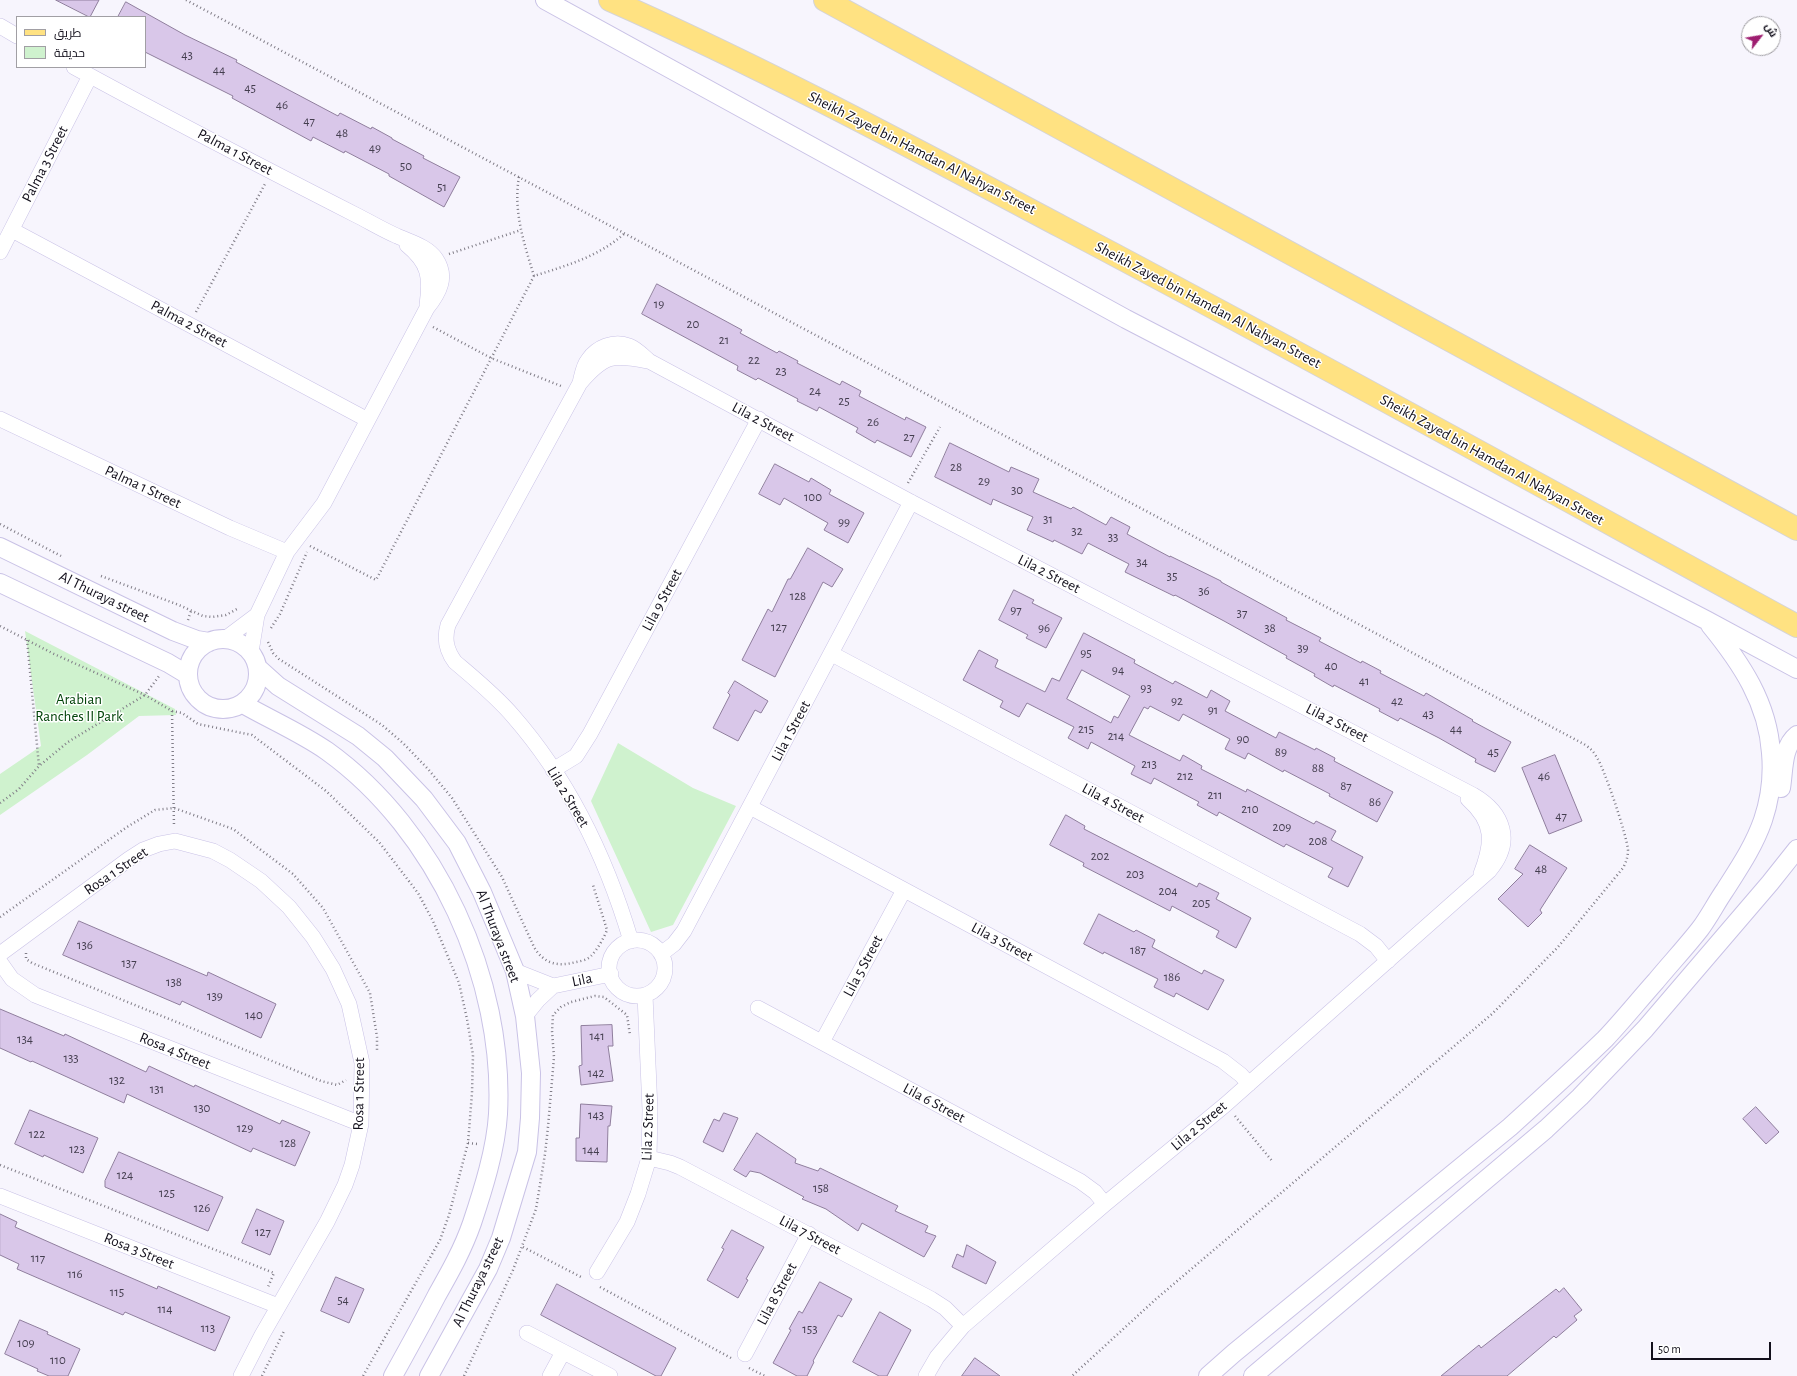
<!DOCTYPE html>
<html>
<head>
<meta charset="utf-8">
<style>
	body { margin:0 }
	#map { position:relative; width:1797px; height:1376px; overflow:hidden; background:#f7f5fd; font-family:"Alegreya Sans",Cairo,sans-serif }
	canvas { display:block }
	.legend { position:absolute; left:16px; top:16px; width:130px; height:52px; box-sizing:border-box; background:#fff; border:1px solid #a19fa4; margin:0; padding:5px 7px; list-style:none; font-size:12px; color:#13101c }
	.legend li { display:flex; align-items:center; gap:8px; height:20px }
	.legend b { width:20px; border:1px solid #a19fa4 }
	.north { position:absolute; left:1741px; top:16px; width:40px; height:40px; box-sizing:border-box; background:#fff; border:1px solid #a19fa4; border-radius:50%; rotate:59deg; font-size:11px; font-weight:700; line-height:16px; text-align:center; color:#13101c }
	.north::after { content:''; display:block; margin:auto; width:14px; height:18px; background:#9e1d70; clip-path:polygon(50% 0,100% 100%,50% 72%,0 100%) }
	.scale { position:absolute; left:1651px; top:1342px; width:120px; height:18px; box-sizing:border-box; border:2px solid #13101c; border-top:0; padding-left:5px; font-size:12px; line-height:14px; white-space:nowrap; color:#13101c; -webkit-text-stroke:3px #fff; paint-order:stroke }
</style>
</head>
<body>
<div id="map">
<canvas width="1797" height="1376"></canvas>
<ul class="legend">
<li><b style="height:5px;background:#ffe282"></b>طريق</li>
<li><b style="height:11px;background:#cff2ce"></b>حديقة</li>
</ul>
<div class="north">ش</div>
<div class="scale">50 m</div>
</div>
<script>
const c = document.querySelector('canvas').getContext('2d');
c.lineJoin = 'round';
function fillPath(path, color) {
  c.fillStyle = color;
  c.fill(path, 'evenodd');
}
function trace(path, color, width, dash) {
  c.strokeStyle = color;
  c.lineWidth = width;
  c.lineCap = dash ? 'butt' : 'round';
  c.setLineDash(dash || []);
  c.stroke(path);
}
function write(font, color, halo, rows, align = 'center') {
  c.font = font + ' "Alegreya Sans",sans-serif';
  c.lineWidth = 3;
  c.setLineDash([]);
  c.textBaseline = 'middle';
  c.strokeStyle = halo;
  c.fillStyle = color;
  for (const [text, x, y, turn = 0] of rows) {
    c.save();
    c.translate(x, y);
    c.rotate((+turn || 0) * Math.PI / 180);
    c.textAlign = isNaN(turn) ? turn : align;
    if (halo) c.strokeText(text, 0, 0);
    c.fillText(text, 0, 0);
    c.restore();
  }
}
fillPath(new Path2D(`
	M25,631L175,709L176,715L139,716L87,755L0,815V774L41,746Z
	M618,743L693,788L736,806L673,925L651,932L591,801Z`), '#cff2ce');
const building = new Path2D(`
	M56,0H99L90,17Z
	M126,2L185,35L237,60L236,62L338,116L340,113L371,129L372,127L392,138V139L424,156L423,158L460,177L444,207L389,176V174L345,151L344,153L313,137L311,141L232,98L233,96L145,52V17H118Z
	M657,284L742,330L740,333L777,353L779,351L798,361L797,363L840,385L842,381L861,391L859,396L905,420L906,417L926,427L911,457L877,440L875,443L856,432L858,428L819,407L817,411L797,401L798,399L758,378L756,380L737,370L738,366L642,314Z
	M950,443L1009,472L1011,467L1039,479L1033,492L1071,509L1073,507L1106,525L1111,517L1130,527L1127,534L1170,557V556L1221,581V582L1287,618L1286,620L1321,638L1319,641L1361,663L1362,661L1381,671L1380,673L1424,696L1426,693L1473,720L1472,721L1511,742L1495,772L1475,762L1476,759L1439,738L1400,718L1398,721L1379,711L1380,709L1334,685L1333,687L1314,676L1315,674L1286,658L1287,656L1224,621L1175,595L1174,596L1125,572L1129,564L1088,543L1082,554L1054,540L1053,542L1027,530L1033,517L993,499L991,505L935,477Z
	M775,464L809,482L811,478L831,490L829,494L864,513L848,543L824,530L828,523L784,498L780,505L759,494Z
	M808,548L843,569L832,587L823,582L775,677L742,660L768,609L772,612L788,579H790Z
	M1014,590L1034,600L1032,603L1062,618L1046,648L1026,638L1028,635L999,620Z
	M1084,633L1135,660L1134,663L1173,684L1175,681L1207,698L1211,690L1230,701L1225,711L1276,738L1279,732L1315,750L1316,748L1335,758L1334,761L1393,792L1377,822L1329,796L1330,794L1284,770L1283,772L1248,753L1245,759L1225,749L1230,739L1183,714L1179,721L1150,706L1148,709L1144,707L1129,735L1180,761L1183,755L1202,766L1201,769L1246,792L1247,789L1314,824L1316,821L1336,831L1331,840L1363,857L1348,887L1328,877L1333,868L1286,844L1284,847L1219,812L1217,816L1197,805L1199,802L1154,778L1151,784L1131,774L1135,766L1091,742L1088,749L1068,738L1074,727L1027,703L1019,717L1000,707L1003,701L963,680L979,650L998,660L995,667L1045,692L1052,678L1059,681ZM1082,670L1130,696L1118,718L1114,716L1111,723L1067,699Z
	M735,681L768,701L761,713L755,710L738,741L713,728L730,695L728,693Z
	M1555,755L1582,821L1549,834L1522,768Z
	M1066,815L1085,826L1084,829L1197,887L1199,883L1219,893L1216,899L1251,918L1236,948L1216,937L1219,931L1172,906L1170,911L1083,866L1084,863L1050,845Z
	M1530,845L1567,868L1540,910L1542,913L1528,927L1498,899L1523,874L1515,869Z
	M1099,914L1134,932L1136,930L1155,940L1152,947L1202,974L1204,970L1224,980L1208,1010L1176,993L1174,997L1154,987L1158,979L1104,952L1103,954L1084,944Z
	M79,921L207,976L208,972L276,1004L261,1038L182,1001L180,1005L63,955Z
	M0,1009L64,1036L65,1034L146,1072L149,1066L194,1087L195,1085L280,1124L282,1120L310,1132L295,1166L253,1148L251,1152L127,1094L124,1103L32,1061L31,1062L0,1048Z
	M612,1025L613,1046H608L613,1081L581,1085L579,1066L582,1065L581,1026Z
	M581,1104L612,1106L610,1126H608L607,1162L576,1161V1138H579Z
	M1756,1107L1779,1132L1766,1144L1743,1119Z
	M30,1110L98,1138L83,1173L44,1155L43,1157L15,1144Z
	M724,1113L738,1118L723,1152L703,1142L714,1119L719,1121Z
	M757,1133L796,1159L795,1163L818,1171L820,1168L898,1206L895,1211L928,1226L925,1232L936,1236L924,1257L862,1223L858,1231L826,1209L802,1199L804,1197L760,1173L750,1171L746,1177L734,1170Z
	M119,1152L223,1197L208,1231L105,1187V1181Z
	M257,1209L284,1221L270,1255L242,1243Z
	M0,1214L17,1222L15,1227L69,1251L157,1289L158,1286L230,1317L215,1351L125,1312L123,1315L17,1269L19,1264L0,1255Z
	M732,1230L764,1247L746,1279L748,1280L738,1298L707,1280L724,1249L722,1248Z
	M967,1245L996,1262L986,1284L952,1267L957,1254L963,1257Z
	M336,1277L364,1289L349,1323L321,1311Z
	M820,1282L852,1299L842,1317L838,1315L813,1361L814,1362L807,1376H797L773,1363L791,1330L789,1329L799,1311L802,1313Z
	M557,1284L676,1348L661,1376H656L541,1315Z
	M1564,1288L1582,1310L1574,1316L1577,1320L1556,1338L1554,1336L1507,1376H1441L1479,1345L1481,1348L1556,1289L1559,1292Z
	M880,1312L911,1330L887,1376H879L853,1362Z
	M20,1320L48,1332L47,1334L80,1349L68,1376H49L37,1371L38,1369L5,1354Z
	M975,1358L1000,1376H962Z`);
fillPath(building, '#d9c7e9');
trace(building, '#8f7e9d', 1);
const minor = new Path2D(`
	M0,26L17,36
	M74,67C167,118 262,167 356,215C370,222 383,230 397,236C410,242 427,246 436,259C448,277 439,293 427,308L324,503L287,552L257,615L251,652
	M12,230L366,419
	M407,245C429,263 431,277 427,305
	M0,252L90,76
	M580,383C582,375 583,366 588,360C597,347 614,340 629,346C637,349 643,356 649,361L911,502L1473,795C1504,813 1514,842 1489,871L1225,1105L1105,1204L963,1326L937,1357L926,1376
	M0,419L230,528L287,552
	M225,639L257,615
	M832,654L1360,934L1376,946L1388,961
	M553,770L576,756L590,734L759,419
	M1468,799C1495,823 1493,843 1481,874
	M750,807L1223,1061L1241,1075L1249,1084
	M609 968a28 28 0 1 1 56 0a28 28 0 1 1-56 0Z
	M631,941C607,860 569,780 513,716C496,696 475,679 455,662C446,650 444,639 448,625L580,383C604,355 612,354 647,361
	M0,954L129,859L143,850L159,844L175,841L213,851L230,860L261,881L289,907L313,937L333,969L349,1004L362,1063L361,1124L352,1165L345,1185L327,1222L262,1335L241,1376
	M661,954L674,944L684,931L911,502
	M0,962L12,979L35,995L361,1124
	M515,971L553,986
	M758,1008L1080,1181L1095,1192L1105,1204
	M525,1016L538,1000L553,986L611,974
	M822,1042L904,890
	M649,1158L670,1163L680,1167L931,1299L945,1308L963,1326
	M0,1196L278,1306
	M597,1272L627,1222L638,1194L649,1158L650,1110L645,995
	M527,1333L610,1376
	M745,1354L809,1234
	M550,1376L563,1352`);
const tertiary = new Path2D(`
	M545,0L1126,319L1706,620L1797,669
	M0,547L173,631L197,640L209,642
	M0,583L168,663L188,675
	M188 674a35 35 0 1 1 70 0a35 35 0 1 1-70 0Z
	M258,668L278,686L358,736L385,758L424,799L457,843L482,892L515,971L525,1016L531,1073L530,1118L527,1152L501,1238L488,1269L429,1376
	M243,704C271,720 301,733 327,751C437,830 505,980 498,1114C496,1149 483,1190 472,1223C463,1249 450,1272 437,1295C423,1322 408,1349 393,1376
	M1781,788C1784,770 1782,747 1797,735
	M1208,1376L1234,1353L1510,1127C1542,1098 1574,1069 1605,1039C1623,1020 1639,1000 1656,981C1670,964 1686,947 1700,929C1709,917 1716,903 1725,890C1739,868 1754,846 1763,820C1770,799 1773,775 1771,753C1768,703 1741,663 1710,625
	M1253,1376L1546,1129L1580,1097L1645,1029L1770,883L1797,849`);
const primary = new Path2D(`
	M610,0C764,68 913,148 1062,227C1309,357 1552,492 1797,626
	M825,0L1797,529`);
trace(minor, '#c9c2e6', 16);
trace(tertiary, '#c9c2e6', 20);
trace(primary, '#d5d4d6', 24);
trace(new Path2D(`
	M186,0L1580,742C1586,745 1592,749 1596,756C1604,767 1627,836 1628,850C1628,857 1626,862 1623,868L1558,947L1492,1014L1156,1299L1072,1376
	M519,177C513,211 524,243 534,276C568,265 598,257 625,233
	M449,254L521,230
	M196,312L265,184
	M433,327L491,358L561,386
	M908,483L940,427
	M0,524L61,556
	M310,546L376,580L534,276
	M101,576L179,605L203,616L212,617L226,615L237,609
	M188,620L191,611
	M0,626L54,654L145,695L172,711L174,827
	M271,628L280,614L307,552
	M27,640L39,766
	M268,642L273,653L279,659L382,725L403,743L428,769L452,798L502,877L534,947C544,964 558,967 576,962C581,961 587,960 591,956C597,950 604,938 607,930L593,885L595,884
	M172,711L182,713L198,724L252,735L326,791L379,842L418,893L433,921L459,983L467,1019L473,1055L472,1093L468,1143L449,1215L440,1240L363,1376
	M0,803L19,789L39,766L68,742L145,695L159,676
	M0,917L127,827L155,810L174,808L233,829L293,874L323,908L370,993L377,1037V1052
	M26,953V959L32,963L321,1081L337,1085L346,1080
	M1235,1116L1273,1162
	M468,1143L478,1144
	M0,1165L274,1273L268,1287
	M523,1247L583,1278
	M600,1287L731,1358
	M749,1368L765,1376
	M262,1376L284,1331
	M464,1376L513,1270L536,1209L545,1154L548,1127L554,1057L552,1031L553,1015L561,1007L571,1002L595,996L604,997L627,1015L630,1035`), '#807d87', 2.5, [1, 3]);
trace(minor, '#fff', 15);
trace(tertiary, '#fff', 18);
trace(primary, '#ffe282', 22);
write('13px', '#443e4f', null, [
	["43",187,55],
	["44",219,70],
	["45",250,88],
	["46",282,105],
	["47",309,121],
	["48",342,133],
	["49",375,148],
	["50",406,166],
	["51",442,187],
	["19",659,304],
	["20",693,324],
	["21",724,340],
	["22",754,360],
	["23",781,371],
	["24",815,391],
	["25",844,401],
	["26",873,422],
	["27",909,437],
	["28",956,467],
	["29",984,481],
	["30",1017,490],
	["100",813,497],
	["31",1048,519],
	["99",844,522],
	["32",1077,531],
	["33",1113,537],
	["34",1142,562],
	["35",1172,576],
	["36",1204,591],
	["128",798,596],
	["97",1016,610],
	["37",1242,613],
	["127",779,627],
	["96",1044,628],
	["38",1270,628],
	["39",1303,648],
	["95",1086,653],
	["40",1331,666],
	["94",1118,670],
	["41",1364,681],
	["93",1146,688],
	["92",1177,701],
	["42",1397,701],
	["91",1213,710],
	["43",1428,714],
	["215",1086,729],
	["44",1456,729],
	["214",1116,736],
	["90",1243,739],
	["89",1281,752],
	["45",1493,752],
	["213",1149,764],
	["88",1318,768],
	["212",1185,776],
	["46",1544,776],
	["87",1346,786],
	["211",1215,795],
	["86",1375,802],
	["210",1250,809],
	["47",1561,816],
	["209",1282,827],
	["208",1318,841],
	["202",1100,856],
	["48",1541,869],
	["203",1135,874],
	["204",1168,891],
	["205",1201,903],
	["136",85,945],
	["187",1138,950],
	["137",129,963],
	["186",1172,977],
	["138",174,982],
	["139",215,996],
	["140",254,1015],
	["141",597,1036],
	["134",25,1039],
	["133",71,1058],
	["142",596,1073],
	["132",117,1080],
	["131",157,1089],
	["130",202,1108],
	["143",596,1115],
	["129",245,1128],
	["122",37,1134],
	["128",288,1143],
	["123",77,1149],
	["144",591,1150],
	["124",125,1175],
	["158",821,1188],
	["125",167,1193],
	["126",202,1208],
	["127",263,1232],
	["117",38,1258],
	["116",75,1274],
	["115",117,1292],
	["54",343,1300],
	["114",165,1309],
	["113",208,1328],
	["153",810,1329],
	["109",26,1343],
	["110",58,1360]
]);
write('15px', '#13101c', '#fff', [
	["Palma 1 Street",235,152,28],
	["Sheikh Zayed bin Hamdan Al Nahyan Street",922,153,27],
	["Palma 3 Street",45,164,-63],
	["Sheikh Zayed bin Hamdan Al Nahyan Street",1208,305,28],
	["Palma 2 Street",189,324,28],
	["Lila 2 Street",763,422,28],
	["Sheikh Zayed bin Hamdan Al Nahyan Street",1492,460,29],
	["Palma 1 Street",143,487,25],
	["Lila 2 Street",1049,574,27],
	["Al Thuraya street",104,597,26],
	["Lila 9 Street",662,600,-62],
	["Lila 2 Street",1337,723,27],
	["Lila 1 Street",791,731,-62],
	["Lila 2 Street",568,797,59],
	["Lila 4 Street",1113,803,28],
	["Rosa 1 Street",116,871,-34],
	["Al Thuraya street",498,936,69],
	["Lila 3 Street",1002,942,28],
	["Lila 5 Street",863,966,-62],
	["Lila",582,980,-12],
	["Rosa 4 Street",175,1051,22],
	["Rosa 1 Street",359,1094,-89],
	["Lila 6 Street",934,1103,28],
	["Lila 2 Street",1199,1126,-40],
	["Lila 2 Street",648,1127,-88],
	["Lila 7 Street",810,1235,28],
	["Rosa 3 Street",139,1251,22],
	["Al Thuraya street",478,1282,-64],
	["Lila 8 Street",777,1294,-62]
]);
write('15px', '#004308', '#fff', [
	["Arabian",79,699],
	["Ranches II Park",79,716]
]);
</script>
</body>
</html>
